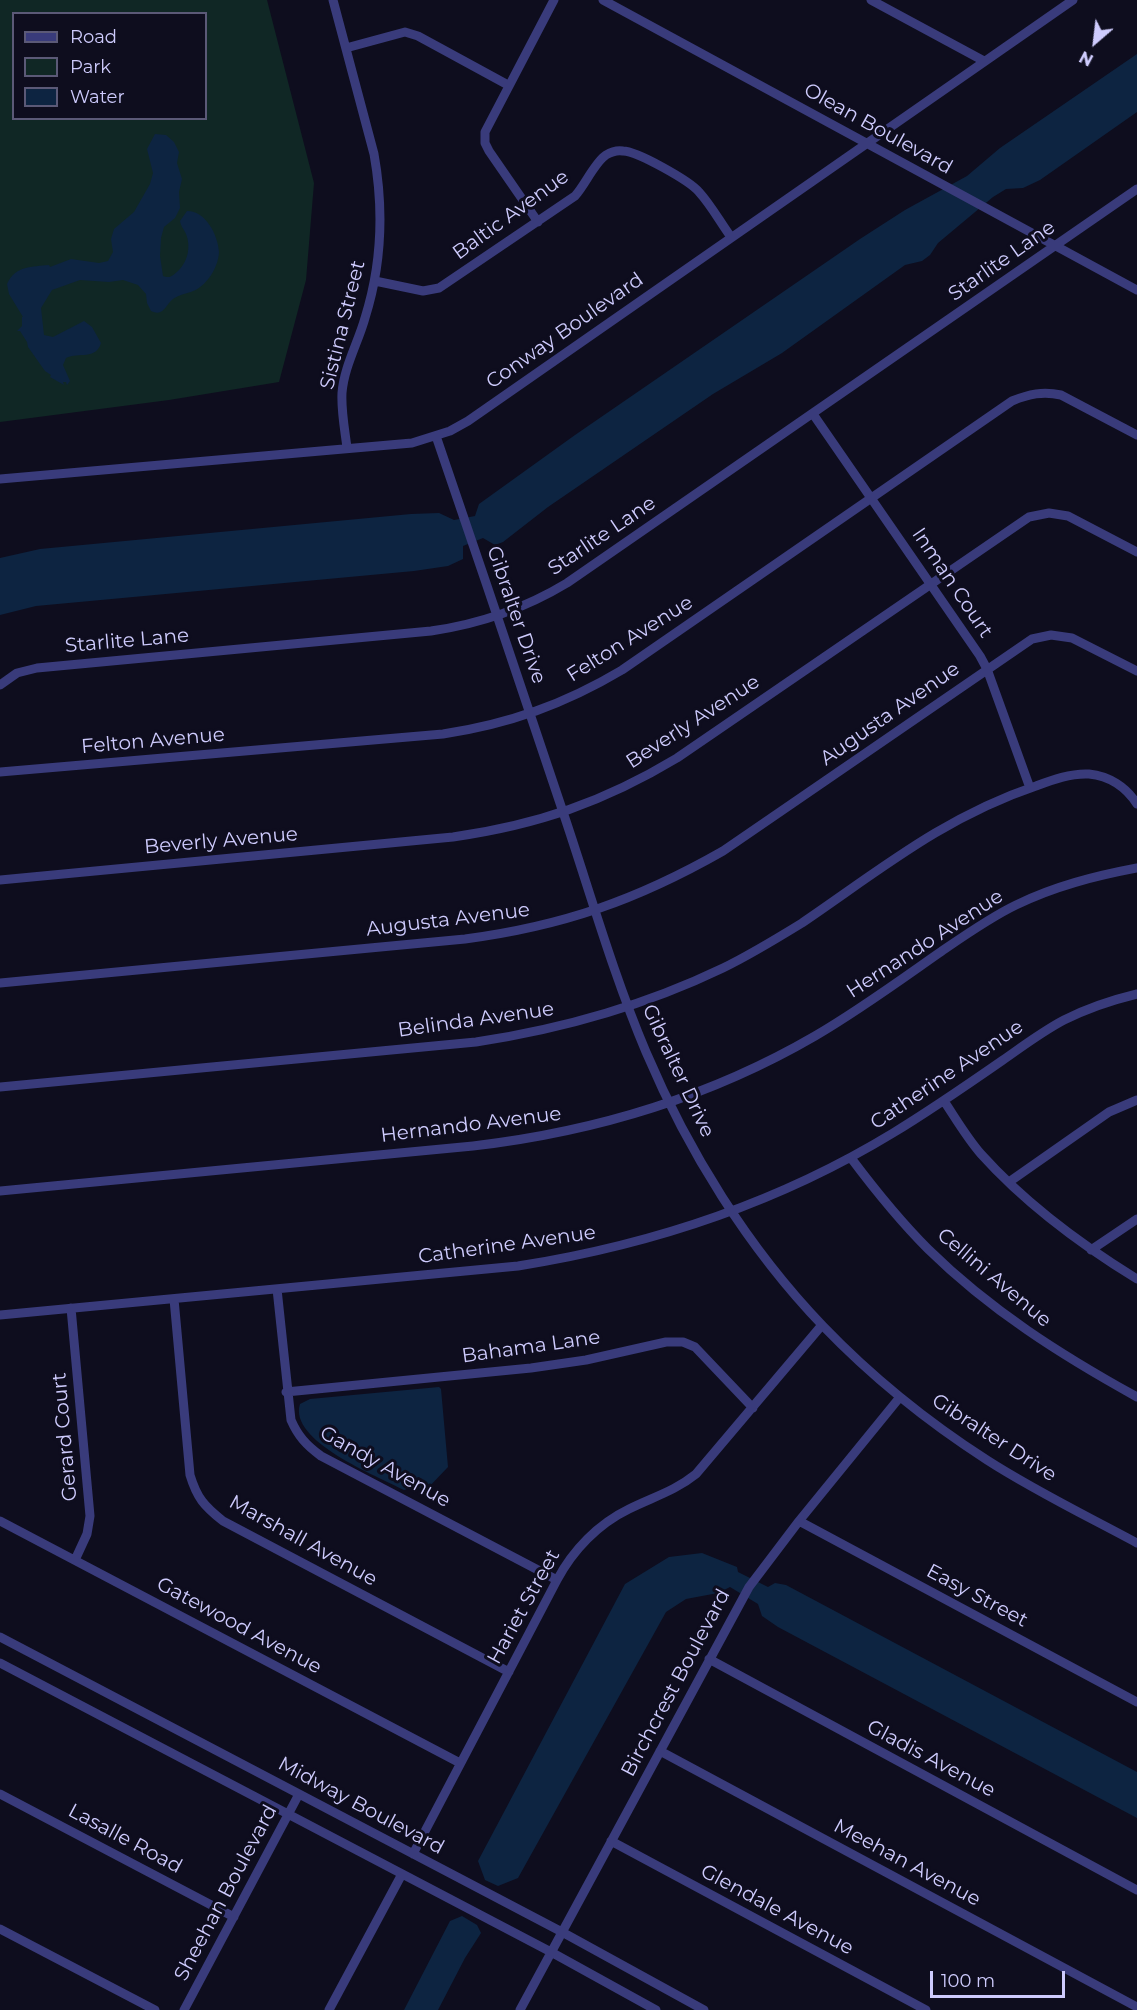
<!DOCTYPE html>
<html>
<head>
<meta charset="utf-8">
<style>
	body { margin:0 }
	#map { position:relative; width:1137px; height:2010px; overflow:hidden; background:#0e0d1e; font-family:Montserrat,sans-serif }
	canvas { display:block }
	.legend { position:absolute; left:12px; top:12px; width:195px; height:108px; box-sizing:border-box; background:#0e0d1e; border:2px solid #5b5977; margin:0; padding:8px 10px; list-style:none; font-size:18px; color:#cecbfd }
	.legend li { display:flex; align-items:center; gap:12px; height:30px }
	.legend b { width:30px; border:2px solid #5b5977 }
	.north { position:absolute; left:1065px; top:12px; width:60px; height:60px; -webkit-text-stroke:4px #0e0d1e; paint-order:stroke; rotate:208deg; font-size:16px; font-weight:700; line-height:24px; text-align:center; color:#cecbfd }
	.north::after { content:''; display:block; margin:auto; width:21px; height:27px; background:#cecbfd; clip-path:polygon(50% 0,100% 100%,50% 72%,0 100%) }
	.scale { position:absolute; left:930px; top:1971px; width:135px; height:27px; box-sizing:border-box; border:3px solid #cecbfd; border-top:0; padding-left:8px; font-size:18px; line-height:21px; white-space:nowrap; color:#cecbfd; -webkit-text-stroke:4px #0e0d1e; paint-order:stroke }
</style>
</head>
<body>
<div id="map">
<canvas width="1137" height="2010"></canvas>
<ul class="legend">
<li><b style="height:8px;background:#393b7b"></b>Road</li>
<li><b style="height:16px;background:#102725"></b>Park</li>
<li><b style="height:16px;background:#0d2441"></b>Water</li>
</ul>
<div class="north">N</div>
<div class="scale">100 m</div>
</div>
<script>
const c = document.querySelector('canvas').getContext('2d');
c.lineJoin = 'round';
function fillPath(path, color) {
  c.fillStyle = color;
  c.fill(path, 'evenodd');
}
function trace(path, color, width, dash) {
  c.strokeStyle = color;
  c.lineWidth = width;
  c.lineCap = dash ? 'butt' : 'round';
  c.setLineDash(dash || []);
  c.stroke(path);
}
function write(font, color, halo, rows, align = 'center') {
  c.font = font + ' Montserrat,sans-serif';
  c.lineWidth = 6;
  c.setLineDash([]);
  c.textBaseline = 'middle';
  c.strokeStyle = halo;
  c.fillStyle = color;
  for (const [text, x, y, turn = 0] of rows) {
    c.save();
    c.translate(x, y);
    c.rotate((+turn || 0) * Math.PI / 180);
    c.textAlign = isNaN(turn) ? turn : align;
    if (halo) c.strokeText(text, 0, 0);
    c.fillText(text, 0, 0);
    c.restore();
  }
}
fillPath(new Path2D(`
	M0,0H267L314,183L306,280L279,382L169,400L0,422ZM14,14H206V118H14Z`), '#102725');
fillPath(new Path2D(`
	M1137,54V112L1040,180L1023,188L1006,189L993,197L938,243L930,255L922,261L905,265L782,353L713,394L548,507L503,542L495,545L483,538L463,546V559L448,566L414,571L36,606L0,615V558L40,549L411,514L439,513L454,520L475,516L479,504L575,435L860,239L905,210L967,176L1000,148Z
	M155,134L166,135L174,142L179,152L177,163L182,179L179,192L180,208L175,218L164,227L161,238L160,256L163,276C171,279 173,275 179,270C188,261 191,246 186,234C184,229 181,227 180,221L187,211C206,211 218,235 219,252C219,260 214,272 209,278C195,296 187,290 173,299C165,305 164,317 151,311L147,303L146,294L138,285L123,280L109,282L80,280L52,290L41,308L44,335L53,337L84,321L92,327L101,343C96,360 79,352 66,358L63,365L70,381L67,385L66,382H63L64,385L50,377L51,375L45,371L28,347L27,342L20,331H17L22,326V317H23L9,294L7,284C16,265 32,267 49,265L50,267L71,259L99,263L108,261L113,252L111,239L114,229L134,212L150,184L153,173L147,149Z
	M439,1387L441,1389L448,1467L427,1489L422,1490L416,1486L404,1490C377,1476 288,1441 300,1404L310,1399Z
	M702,1553L737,1567L738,1572L768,1587L775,1583L786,1585L1137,1772V1818L778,1627L762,1616L758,1604L730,1587L718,1593L686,1599L666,1612L518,1878L498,1886L485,1880L478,1861L625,1584L669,1557Z
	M462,1916L477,1925L481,1933L465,1958L438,2010H404L450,1921Z`), '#0d2441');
trace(new Path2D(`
	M333,0L374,154C384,210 382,264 365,318C358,343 344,367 342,393C341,411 345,431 347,448
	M603,0L1137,290
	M871,0L984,61
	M346,48L405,32L418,36L508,85
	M538,222L489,151L485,143V132L554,0
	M375,281L423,291L439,288L575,196C585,185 595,162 606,155C611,152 617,150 623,151C637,151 690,181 699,192C711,205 720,222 731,237
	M813,414L980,656L987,669L1030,788
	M436,436C479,561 521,687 563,812C590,892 613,974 646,1052C688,1151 748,1248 823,1326C872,1377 928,1422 987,1460C1035,1491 1087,1516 1137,1543
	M0,479L412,443L450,431L468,421L1073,0
	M0,685L17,673L37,668L431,631C480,624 524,609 567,583L1137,189
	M0,772L443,734C509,724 565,704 622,670L1012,401C1029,394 1043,391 1061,395L1137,435
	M0,880L453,837C537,825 604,802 677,758L1029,517L1049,513L1068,516L1137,552
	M0,983L465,939C563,926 637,900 723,851L1032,639L1051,635L1072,638L1137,671
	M0,1087L476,1042C562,1029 644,1006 723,968C750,955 776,939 802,923C880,870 944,817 1036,786C1052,780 1071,773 1089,774C1109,776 1126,787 1137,804
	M944,1101C956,1119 967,1138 981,1154C1026,1204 1080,1244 1137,1279
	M851,1158C875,1190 900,1221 928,1249C990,1310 1061,1355 1137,1397
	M1009,1182L1109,1112L1137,1100
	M0,1191L473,1146C593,1132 710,1097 815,1036C858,1011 899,981 939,953C964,936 989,918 1016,905C1055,886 1095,876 1137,868
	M1091,1250L1137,1219
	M277,1289L291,1420C298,1436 306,1445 321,1456L557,1580
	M174,1299L190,1475C197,1498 204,1506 223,1521L509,1672
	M71,1308L90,1516L87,1534L75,1560
	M0,1315L518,1266C651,1245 778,1203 893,1133C931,1110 967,1085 1003,1060C1023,1046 1043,1031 1064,1020C1088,1008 1112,1000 1137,994
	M286,1392L531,1368L586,1360L666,1342H683L695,1347L753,1408
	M0,1521L460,1763
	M799,1521L1137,1702
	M0,1637L562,1932L704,2010
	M709,1659L1137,1890
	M0,1663L551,1952L656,2010
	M660,1751L1137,2007
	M0,1794L234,1917
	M611,1841L926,2010
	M413,1854L557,1580C573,1550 598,1524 629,1509C653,1497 675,1491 696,1474L822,1325
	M0,1929L155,2010
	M184,2010L299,1794
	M329,2010L402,1874
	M520,2010L749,1587L799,1521L900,1397`), '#393b7b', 9);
write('20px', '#cecbfd', '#0e0d1e', [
	["Olean Boulevard",878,129,29],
	["Baltic Avenue",511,215,-36],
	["Starlite Lane",1002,261,-35],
	["Sistina Street",343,325,-76],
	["Conway Boulevard",565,331,-35],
	["Starlite Lane",602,536,-34],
	["Inman Court",952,583,56],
	["Gibralter Drive",516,615,71],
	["Felton Avenue",630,639,-32],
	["Starlite Lane",127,641,-5],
	["Augusta Avenue",890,714,-35],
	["Beverly Avenue",693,722,-33],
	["Felton Avenue",153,741,-5],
	["Beverly Avenue",221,841,-5],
	["Augusta Avenue",448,920,-7],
	["Hernando Avenue",925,944,-33],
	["Belinda Avenue",476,1020,-8],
	["Gibralter Drive",678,1071,65],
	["Catherine Avenue",947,1075,-34],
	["Hernando Avenue",471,1125,-7],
	["Catherine Avenue",507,1245,-8],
	["Cellini Avenue",994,1278,40],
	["Bahama Lane",531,1347,-8],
	["Gerard Court",65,1437,-95],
	["Gibralter Drive",994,1438,33],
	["Gandy Avenue",385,1467,29],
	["Marshall Avenue",303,1541,29],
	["Easy Street",977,1596,28],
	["Hariet Street",524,1607,-61],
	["Gatewood Avenue",239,1626,28],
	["Birchcrest Boulevard",676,1683,-62],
	["Gladis Avenue",931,1759,28],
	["Midway Boulevard",361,1806,28],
	["Lasalle Road",125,1839,28],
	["Meehan Avenue",907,1863,28],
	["Sheehan Boulevard",226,1893,-62],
	["Glendale Avenue",777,1910,28]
]);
</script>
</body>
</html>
